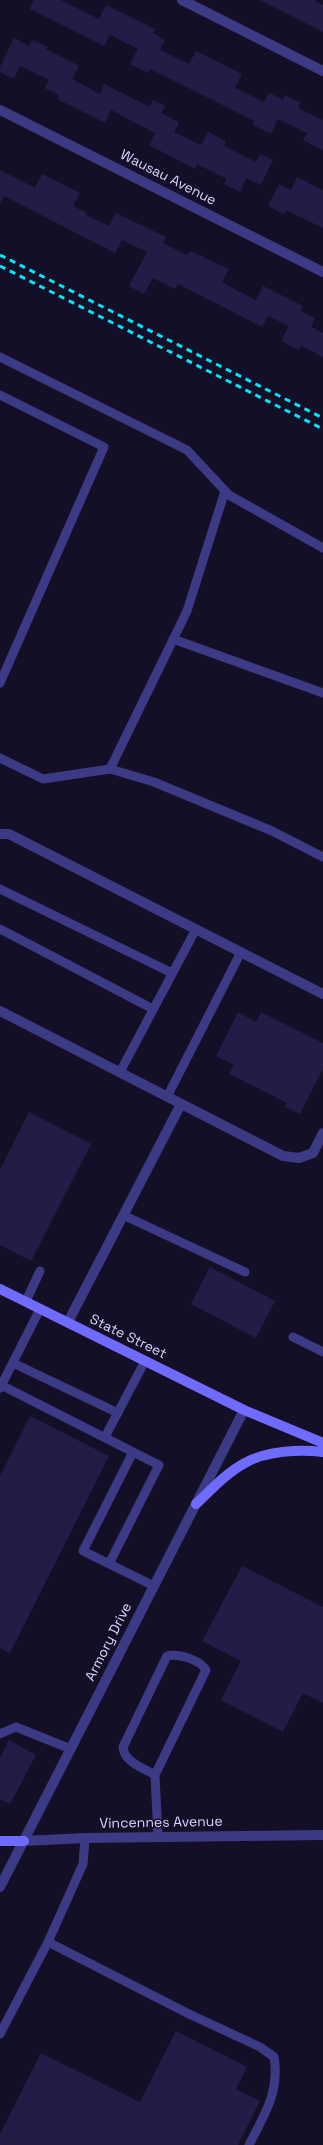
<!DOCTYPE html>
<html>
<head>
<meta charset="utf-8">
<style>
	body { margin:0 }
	canvas { display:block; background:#130f26 }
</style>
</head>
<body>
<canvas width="323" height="2145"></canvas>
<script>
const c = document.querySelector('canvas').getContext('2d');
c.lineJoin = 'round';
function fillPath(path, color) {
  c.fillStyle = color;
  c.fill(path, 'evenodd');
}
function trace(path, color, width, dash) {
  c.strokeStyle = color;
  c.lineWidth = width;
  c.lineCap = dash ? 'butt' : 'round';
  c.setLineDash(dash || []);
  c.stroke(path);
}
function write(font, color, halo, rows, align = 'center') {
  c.font = font + ' "Space Grotesk",sans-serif';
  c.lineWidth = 3;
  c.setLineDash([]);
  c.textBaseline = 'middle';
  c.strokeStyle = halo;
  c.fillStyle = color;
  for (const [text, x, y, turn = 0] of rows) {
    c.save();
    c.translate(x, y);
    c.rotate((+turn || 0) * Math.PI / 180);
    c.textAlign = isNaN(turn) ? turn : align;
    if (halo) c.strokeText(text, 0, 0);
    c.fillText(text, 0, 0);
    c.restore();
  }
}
fillPath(new Path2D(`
	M34,0H61L99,19L106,5L155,29L153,33L165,40L160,50L189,64L196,51L242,74L235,88L264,102L269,93L283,100L285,95L301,103L298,108L323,120V150L303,140L307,133L278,119L271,134L253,125L254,121L211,99L150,69L148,73L130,64L138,49L110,35L104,46L30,9Z
	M260,0H313L323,5V32Z
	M14,38L29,46L32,40L48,47L46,49L79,66L72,79L100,94L104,84L150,107L153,100L165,106L161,113L179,122L174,132L201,145L208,132L226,141L224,146L256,162L260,154L273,160L261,185L246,178L240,192L224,184L227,179L197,164L195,169L149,145L155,133L111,110L105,123L57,99L59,95L45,88L49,80L20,66L14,79L0,72V67Z
	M0,170L35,188L42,174L80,193L73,206L87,213L86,215L109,226L116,213L166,237L163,243L187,255L190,251L229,269L222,282L236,290L256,300L263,286L303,306L301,311L315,318L311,327L323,333V357L301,346L299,350L281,341L289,326L268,316L262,327L178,284L175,289L153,278L144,294L129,286L147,252L122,240L115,253L4,196L0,204Z
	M297,177L323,190V228L286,210L284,214L268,206L279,184L291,190Z
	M238,1012L256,1022L261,1012L323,1043V1069L300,1114L285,1107L287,1103L229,1074L234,1065L216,1056Z
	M29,1112L91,1144L31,1261L0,1245V1170Z
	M210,1267L275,1301L256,1338L191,1304Z
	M30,1416L109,1456L10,1653L0,1648V1476Z
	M242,1566L323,1607V1703L303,1693L283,1732L221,1700L241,1661L202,1641Z
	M9,1740L36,1755L10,1804L0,1799V1758Z
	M176,2031L247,2067L236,2089L260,2101L238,2145H0V2134L41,2053L140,2102Z`), '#241b47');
trace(new Path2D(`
	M0,357L187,450L229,495L323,548
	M0,395L104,447L0,683
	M173,639L323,693
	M0,758L43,779L110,769L154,782L272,831L323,857
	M110,769L187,611L225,491
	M0,889L172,973
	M0,929L153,1009
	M120,1072L196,929
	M167,1097L241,952
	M123,1215L245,1272
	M26,1301L40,1271
	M293,1337L323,1352
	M13,1363L118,1413
	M1,1385L133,1452L83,1551L154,1586
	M0,1388L40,1309
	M105,1437L145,1361
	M109,1564L159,1465L133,1452
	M0,1734L16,1727L71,1749
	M155,1775L206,1670C200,1660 179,1653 167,1656L123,1747C124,1762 143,1768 155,1775L158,1837
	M48,1942L189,2014L260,2047L274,2057C280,2092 264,2115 249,2145
	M0,2034L48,1942L83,1864L85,1838`), '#3d3a85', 9);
trace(new Path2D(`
	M182,0L323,71
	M0,110L323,272
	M0,834H9L323,994
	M0,1011L283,1156L299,1158L313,1153L323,1133
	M68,1322L181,1104
	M24,1841L85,1838L323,1835
	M0,1887L244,1410`), '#3d3a85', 10);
trace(new Path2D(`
	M0,1289L244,1410L323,1443
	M196,1504C211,1490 226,1473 245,1463C265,1451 300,1449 323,1452
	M0,1841H24`), '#6f6bff', 10);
trace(new Path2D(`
	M0,255L323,418
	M0,266L323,429`), '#00e5ff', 3, [6, 5]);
write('14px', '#d9d4ff', '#130f26', [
	["Wausau Avenue",168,178,27],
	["State Street",128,1337,26],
	["Armory Drive",109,1642,-63],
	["Vincennes Avenue",161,1823,-1]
]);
</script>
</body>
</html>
